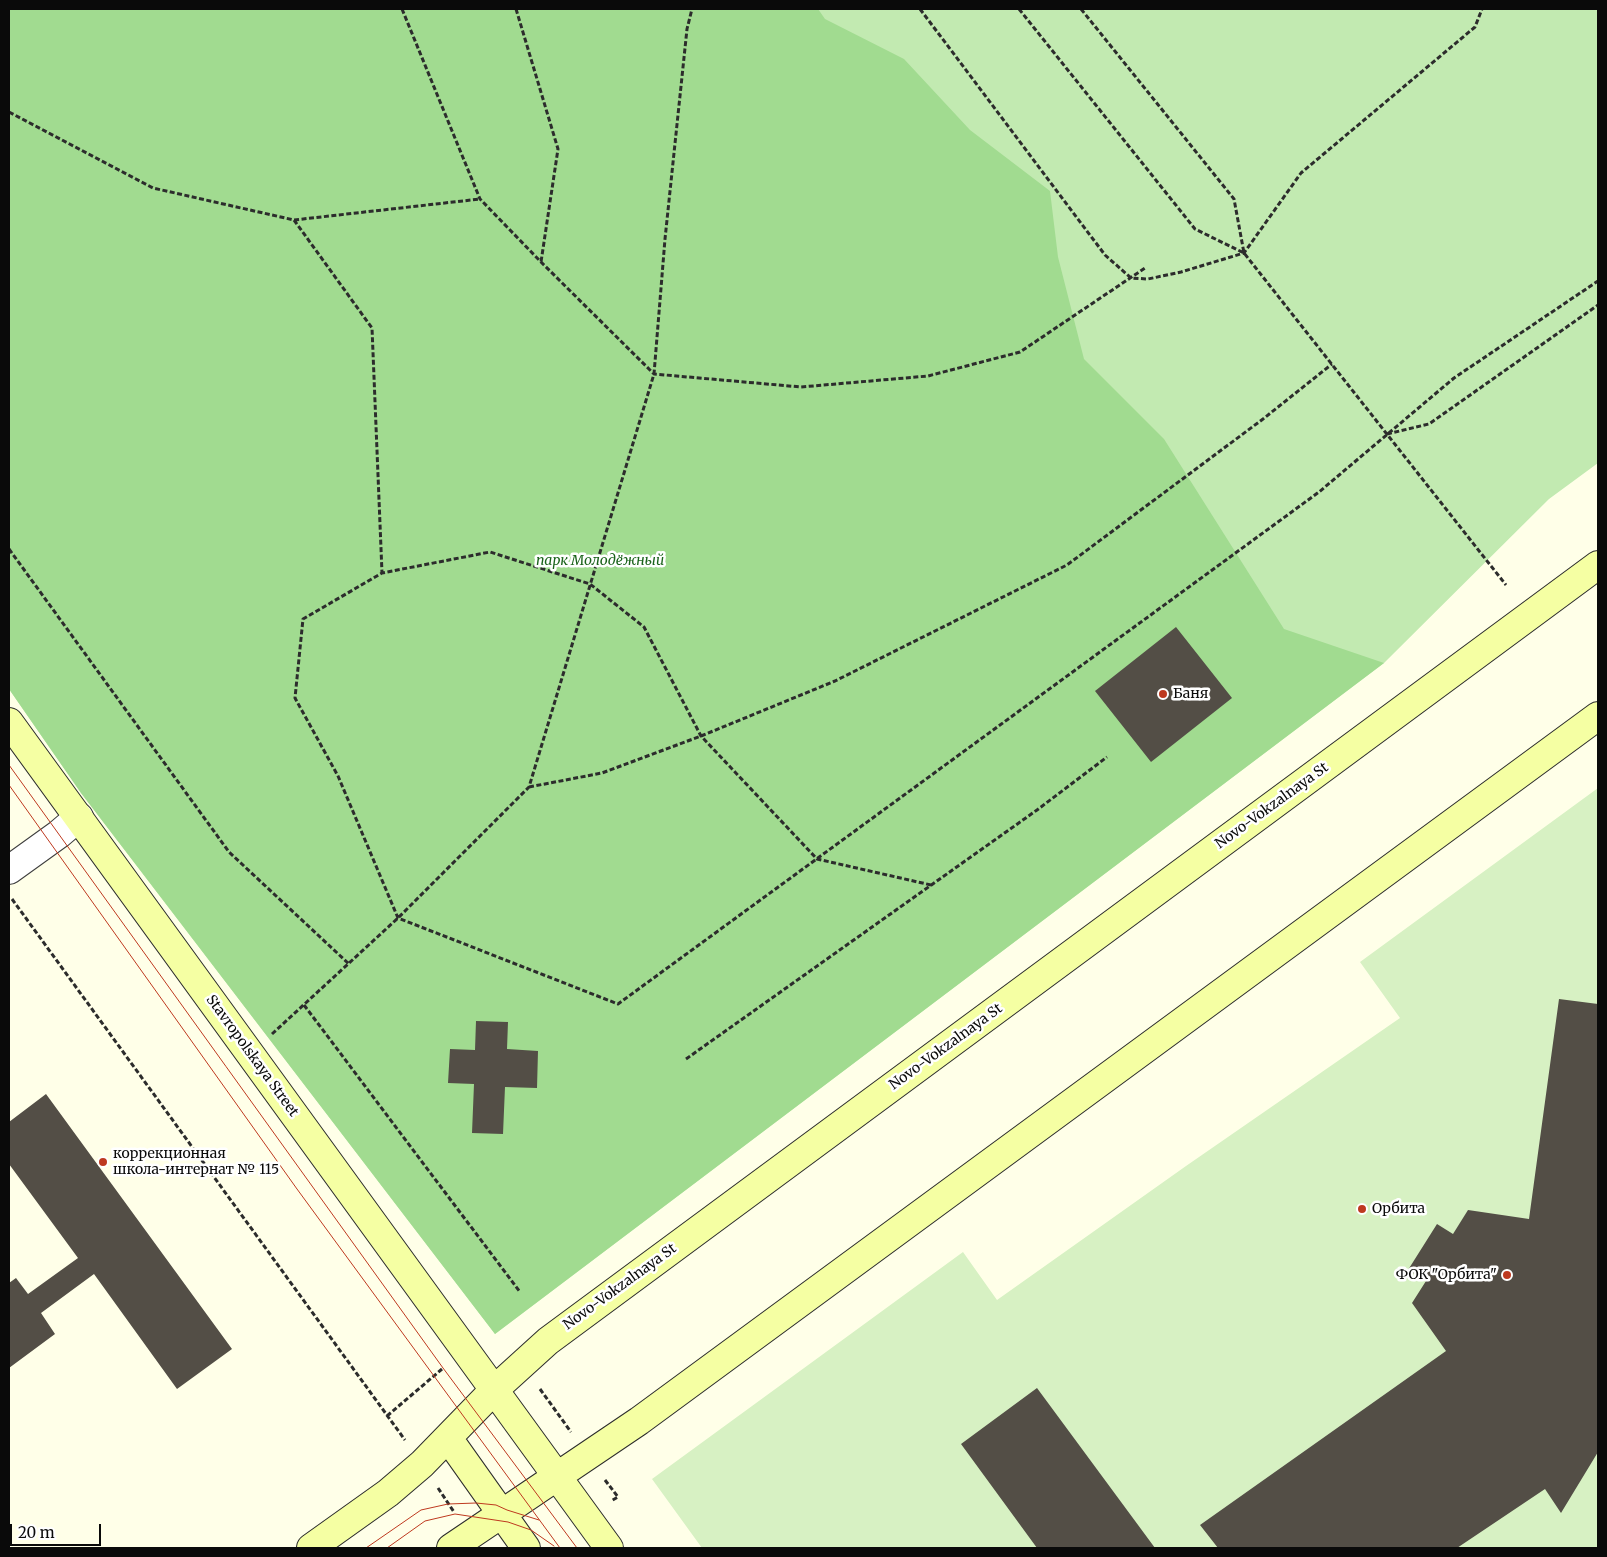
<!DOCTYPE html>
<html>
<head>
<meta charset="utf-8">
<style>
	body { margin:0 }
	#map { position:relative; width:1607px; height:1557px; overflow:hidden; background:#ffffe8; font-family:Merriweather,serif }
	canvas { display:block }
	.frame { position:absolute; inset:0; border:10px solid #0a0a0a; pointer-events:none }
	.scale { position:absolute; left:10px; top:1524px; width:91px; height:22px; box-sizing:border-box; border:2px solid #0a0a0a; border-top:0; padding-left:6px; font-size:15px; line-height:18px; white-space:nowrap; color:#0a0a0a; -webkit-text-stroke:4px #fff; paint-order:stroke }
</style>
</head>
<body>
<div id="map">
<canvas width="1607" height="1557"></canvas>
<div class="frame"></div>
<div class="scale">20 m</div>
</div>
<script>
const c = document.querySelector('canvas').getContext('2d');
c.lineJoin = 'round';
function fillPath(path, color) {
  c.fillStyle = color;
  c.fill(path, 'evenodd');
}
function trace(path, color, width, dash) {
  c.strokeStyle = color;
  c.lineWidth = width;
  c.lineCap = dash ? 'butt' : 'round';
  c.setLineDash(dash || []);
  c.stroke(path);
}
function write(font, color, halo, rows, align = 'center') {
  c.font = font + ' Merriweather,serif';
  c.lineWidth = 5;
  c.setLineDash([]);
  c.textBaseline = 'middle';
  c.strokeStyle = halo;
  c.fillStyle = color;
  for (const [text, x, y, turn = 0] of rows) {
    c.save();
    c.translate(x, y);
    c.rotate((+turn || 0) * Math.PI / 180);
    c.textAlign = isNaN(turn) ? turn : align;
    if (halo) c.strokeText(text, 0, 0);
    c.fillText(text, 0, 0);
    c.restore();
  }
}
fillPath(new Path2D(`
	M9,9H1598V463L1549,499L1384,663L495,1334L81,793L9,689Z`), '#c2eab1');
fillPath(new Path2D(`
	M9,9H818L825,19L904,59L970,130L1050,191L1058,257L1084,359L1164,439L1284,629L1384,663L495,1334L81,793L9,689Z`), '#a1db90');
fillPath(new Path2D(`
	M1598,788V1548H702L652,1479L963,1252L997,1300L1186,1166L1400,1018L1360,962Z`), '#d7f1c3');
fillPath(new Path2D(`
	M1176,627L1232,698L1151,762L1095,691Z
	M1559,999L1598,1004V1452L1561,1513L1545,1489L1457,1548H1218L1200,1525L1446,1351L1412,1303L1426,1281L1408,1270L1437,1224L1453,1234L1468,1210L1529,1219Z
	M476,1021L508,1022L507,1049L538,1051L537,1088L505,1087L503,1134L472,1133L474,1084L448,1083L450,1049L475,1050Z
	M46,1094L232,1349L177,1389L94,1274L41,1313L55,1334L9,1368V1283L16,1278L28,1294L78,1258L9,1164V1122Z
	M1037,1388L1155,1548H1037L961,1444Z`), '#534e46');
const street = new Path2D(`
	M9,870L59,834L79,817`);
const secondary = new Path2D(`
	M9,722L609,1548
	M448,1438L526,1548
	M311,1548L388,1493L422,1464L494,1390L548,1341L1598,565
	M451,1548L639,1421L1598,716`);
trace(street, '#3d3d3d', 30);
trace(secondary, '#2c2c2c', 30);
trace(new Path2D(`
	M402,9L480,199L541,262L654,374L801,387L928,376L1020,352L1145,268
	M516,9L558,149L541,262
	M920,9L1105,255L1131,278L1148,279L1181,272L1244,253L1301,173L1475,27L1482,9
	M1019,9L1195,229L1244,253L1506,585
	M1081,9L1234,199L1244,253
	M9,112L153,188L294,220L480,199
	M294,220L372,328L382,573
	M1387,434L1429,424L1598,305
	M9,549L229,852L349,964
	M529,787L602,773L701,736L835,681L1067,565L1263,419L1332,364
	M931,885L817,859L701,736L644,627L590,584L490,552L382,573L303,619L295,698L338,776L398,918L618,1004L1319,492L1454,378L1598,281
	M12,899L405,1440
	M304,1005L520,1292
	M272,1034L398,918L529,787L654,374L665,239L687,29L692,9
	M686,1059L1037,810L1107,757
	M540,1389L571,1432
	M387,1416L442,1369
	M605,1480L618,1497L611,1501
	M438,1488L454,1512`), '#2c2c2c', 3, [5, 2.5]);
trace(street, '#fff', 28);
trace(secondary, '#f5ffa3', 28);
trace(new Path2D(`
	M9,765L443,1368L577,1548
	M9,785L297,1189L560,1548
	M366,1548L421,1510L448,1504L476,1503L496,1505L507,1510L539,1520
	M387,1548L425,1521L455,1514L508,1522L531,1530L554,1546`), '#be391f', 1);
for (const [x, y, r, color] of [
	[1163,694,5,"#be391f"],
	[103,1162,5,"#be391f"],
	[1362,1209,5,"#be391f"],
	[1507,1275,5,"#be391f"]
]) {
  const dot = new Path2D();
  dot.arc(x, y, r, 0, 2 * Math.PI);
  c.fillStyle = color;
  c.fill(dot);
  trace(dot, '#fff', 2);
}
write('italic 14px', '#1a631a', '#fff', [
	["парк Молодёжный",600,561]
]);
write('14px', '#0a0a0a', '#fff', [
	["Баня",1173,694],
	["коррекционная",113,1154],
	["школа-интернат № 115",113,1170],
	["Орбита",1372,1209],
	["ФОК \"Орбита\"",1497,1275,"right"]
], 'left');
write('14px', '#0a0a0a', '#fff', [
	["Novo-Vokzalnaya St",1272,806,-36],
	["Novo-Vokzalnaya St",946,1047,-36],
	["Stavropolskaya Street",252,1056,54],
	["Novo-Vokzalnaya St",620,1287,-36]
]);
</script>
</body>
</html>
